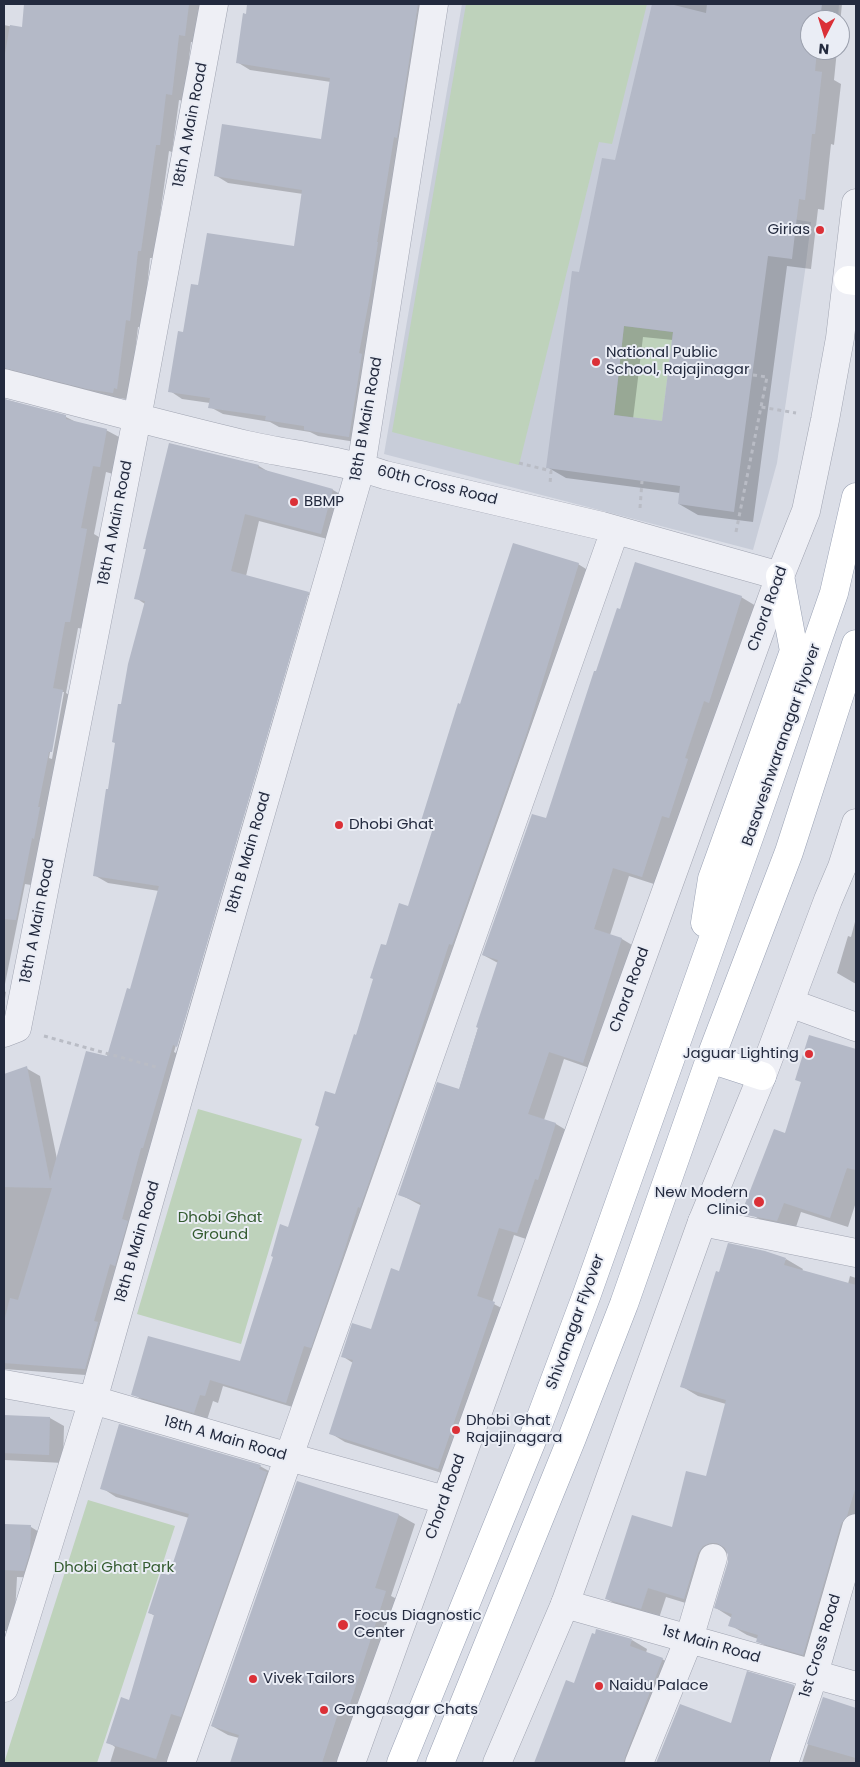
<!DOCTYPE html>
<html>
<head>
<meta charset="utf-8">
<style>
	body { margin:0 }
	#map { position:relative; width:860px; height:1767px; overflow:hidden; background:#dbdee7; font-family:Poppins,sans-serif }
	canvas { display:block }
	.frame { position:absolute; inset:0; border:5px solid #232a3e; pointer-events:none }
	.north { position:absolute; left:800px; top:10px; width:50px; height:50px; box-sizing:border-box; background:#eaedf5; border:1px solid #9a9fac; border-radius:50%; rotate:185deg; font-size:14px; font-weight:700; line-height:20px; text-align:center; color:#232a3e }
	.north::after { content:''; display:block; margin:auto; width:18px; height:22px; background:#db3037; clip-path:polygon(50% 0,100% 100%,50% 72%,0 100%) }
</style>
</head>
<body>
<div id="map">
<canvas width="860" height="1767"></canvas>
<div class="frame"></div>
<div class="north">N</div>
</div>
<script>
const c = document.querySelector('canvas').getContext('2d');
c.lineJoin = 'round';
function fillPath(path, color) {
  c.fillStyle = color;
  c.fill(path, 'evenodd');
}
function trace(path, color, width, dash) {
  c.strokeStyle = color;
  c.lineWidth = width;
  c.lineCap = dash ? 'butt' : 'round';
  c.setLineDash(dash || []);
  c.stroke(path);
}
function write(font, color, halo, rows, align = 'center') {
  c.font = font + ' Poppins,sans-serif';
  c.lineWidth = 4;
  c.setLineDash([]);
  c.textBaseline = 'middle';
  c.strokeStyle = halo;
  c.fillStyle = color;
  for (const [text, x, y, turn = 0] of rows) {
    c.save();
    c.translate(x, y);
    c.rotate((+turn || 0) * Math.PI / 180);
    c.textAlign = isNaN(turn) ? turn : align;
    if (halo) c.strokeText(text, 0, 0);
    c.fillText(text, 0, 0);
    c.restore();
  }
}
fillPath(new Path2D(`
	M462,4H839L838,20H810L675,200L811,222L805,271L777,463L753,550L384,454Z`), '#c8cdd9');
fillPath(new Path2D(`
	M466,4H647L612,144L599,142L519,465L392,432Z
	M624,326L673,332L662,421L614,415Z
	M198,1109L302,1139L241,1344L137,1314Z
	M88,1500L175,1526L97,1763H4Z`), '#bed2bb');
fillPath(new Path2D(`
	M25,4H202L198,43L191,42L184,101L179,100L172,152L169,151L154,258H150L143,328L138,327L130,395H127L126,399L4,383V25L23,29Z
	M249,4H433L362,443L318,436L310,432L279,427L270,422L223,414L210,407V403L182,399L170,391L184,334L199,286L295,248L303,194L228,183L215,175L322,141L331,82L250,70L237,62Z
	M653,4H842L840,24V20H810V50H837L834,80L841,84L834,145L831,144L824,210L818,209L811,269L787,266L753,522L698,515L679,504L680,493L566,478L547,467L580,273L616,162ZM643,337L673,340L663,423L633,419Z
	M4,399L66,417L76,422L106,430L119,437L113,474L106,472L94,534L99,537L83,629L78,628L66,693L75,698L37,886L25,884L4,989ZM61,692H64L52,759L49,758Z
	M170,445L259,466L269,472L333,490L347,498L335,541L259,521L246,576L308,593L322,601L99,1376L4,1369V1075L26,1068L40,1076L57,1159L108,1058L131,990L159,891L108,883L94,875L109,790L122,706L145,604L136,598L147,550L144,548ZM306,595H309L176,1053L174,1052Z
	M578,564L591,572L299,1409L223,1386L218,1403L213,1401L207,1420L146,1402L133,1394L241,1362L357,1036L387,947L409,908L434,827L422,820L461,705Z
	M741,597L756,606L657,885L629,876L610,935L622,939L637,948L598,1071L564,1059L544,1120L556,1124L571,1133L532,1241L514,1235L492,1303L509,1312L454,1477L345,1442L330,1433L353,1363L342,1356L372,1330L400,1272L422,1206L399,1194L459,1090L498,963L483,955L546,820Z
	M856,918V984L837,973L848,936L851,937Z
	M4,991L6,992L4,1005Z
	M810,1037L856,1051V1202L848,1227L801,1212L796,1227L761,1220L744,1210L786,1135L802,1082Z
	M786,1259L803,1269L802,1271L848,1284L850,1276L856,1278V1540L821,1664L775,1651L757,1641L758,1639L747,1635L730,1625L732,1618L716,1608L729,1562L728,1552L720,1556L702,1608L666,1597L659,1618L624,1609L607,1599L673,1529L707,1478L726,1404L698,1396L681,1386Z
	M4,1416L50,1418L64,1426L63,1463L4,1460Z
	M260,1466L274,1474L172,1763H110L115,1747L108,1742L130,1701L155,1616L150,1613L170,1577L189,1518L116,1497L102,1488Z
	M298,1483L399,1515L415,1524L391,1596L401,1601L340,1763H231L239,1738L228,1735L212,1726Z
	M4,1525L31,1527L44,1535L38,1578L17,1577L14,1631H4V1642Z
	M632,1640L647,1649L646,1653L662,1659L678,1668L641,1763H535L567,1682L574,1685Z
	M793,1686L809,1695L786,1763H657L680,1706L732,1724Z
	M823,1699L856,1709V1763H802Z`), '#0003');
fillPath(new Path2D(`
	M24,4H189L185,36L179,35L172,95L166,94L160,145H156L141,251H138L130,321L126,320L117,389L114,388L113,393L87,389L4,368V60L10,25L22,27Z
	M247,4H418L397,138L394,137L377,242H378L370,295L359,353L362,354L349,437L304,430V426L265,420L266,416L208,408L210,398L168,392L178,331L183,332L191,284L198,285L207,233L294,246L302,190L214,176L222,124L321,139L330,78L236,63L243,13L246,14Z
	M652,4H670L706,13L707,4H822L820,20H810V50H817L815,71L822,72L815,134H812L805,200L799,199L792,259L768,256L734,512L678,504L680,486L546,468L572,271L579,272L602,158L615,160ZM624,326L673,332L662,421L614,415Z
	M4,399L66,415V419L107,429L100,467L93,466L81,528L87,529L70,622H65L53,688L63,690L52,752H49L38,807H40L34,839L32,838L16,920L4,919Z
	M169,443L259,465L258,468L333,489L321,534L245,514L231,571L309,592L177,1047L173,1045L143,1148H141L122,1219L128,1221L115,1266L110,1264L94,1321L98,1322L85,1369L4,1363V1322L10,1298L18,1300L52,1188L4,1187V1074L27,1066L50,1181L86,1051L107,1056L127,988L130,989L159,886L93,876L106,789H108L115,743L112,742L118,704H121L128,664L145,601L134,599L146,549H143Z
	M513,543L579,563L527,732L452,945L449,944L410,1064L360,1208L358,1207L342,1258L311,1348L304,1346L286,1403L210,1380L205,1396L200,1395L194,1413L131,1395L148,1336L240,1361L273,1257L271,1256L280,1224L288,1227L319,1127L315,1125L325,1091L335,1094L354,1034L356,1035L373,979L370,978L381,944L386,945L399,903L408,906L434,825L421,821L458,703L460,704Z
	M635,562L742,596L709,703L704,701L685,758L688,759L669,818L662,816L642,877L613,868L594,929L622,938L583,1063L549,1052L528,1114L556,1123L538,1180L535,1179L517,1233L499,1228L477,1296L495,1302L438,1469L329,1434L353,1360L341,1357L352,1323L371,1329L391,1268L399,1271L421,1203L398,1195L437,1082L459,1089L478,1028L476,1027L498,960L482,955L532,814L546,818L594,671H596L617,608L620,609Z
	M809,1035L856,1049V1170L847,1168L830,1218L784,1203L777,1221L741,1214L774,1129L785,1133L801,1082L795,1080Z
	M728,1243L765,1251L786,1258L784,1265L856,1285V1486L847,1516L841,1524L803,1655L756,1642L758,1635L728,1626L732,1614L714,1608L728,1562V1555L725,1548L717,1543H710L703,1546L698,1553L684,1599L648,1588L641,1609L605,1599L632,1515L672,1527L686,1471L706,1476L726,1400L680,1387L716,1271L719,1272Z
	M4,1415L50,1417L49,1455L4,1453Z
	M119,1424L261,1465L259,1469L267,1472L181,1717L171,1714L156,1759L106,1743L121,1697L129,1700L154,1615L148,1613L161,1573L169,1575L189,1514L100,1489Z
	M297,1481L399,1514L375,1588L386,1591L349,1707L341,1704L322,1763H230L239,1735L211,1726Z
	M4,1524L31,1525L30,1552L24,1571L4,1570Z
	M596,1629L632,1639L630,1646L663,1658L625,1757L624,1763H534L566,1680L574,1683L592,1633L595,1634Z
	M747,1671L794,1685L769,1763H656L680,1704L731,1723Z
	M823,1697L856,1708V1758L807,1744Z`), '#b4b9c7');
const minor = new Path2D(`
	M4,383C85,404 166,426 247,445C293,455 340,460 385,475L602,526L780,576
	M790,1003L856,1027
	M4,1033L17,1028L137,418L214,4
	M702,1222L856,1253
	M4,1384L93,1400L289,1457L445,1500
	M565,1604L856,1686
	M4,1688L93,1400L185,1075L361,467L434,4
	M181,1763L615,530
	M639,1763L689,1639L713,1558
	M784,1763L814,1674L856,1528`);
const tertiary = new Path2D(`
	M351,1763L780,576L806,511L825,420L840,338L856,203
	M497,1763L565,1604L702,1222L762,1076L828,900L842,867L856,823`);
const primary = new Path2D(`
	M705,923L712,879L794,651L780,576
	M710,1059L762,1076
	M401,1763L535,1433L587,1294L757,815L834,593L856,497
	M440,1763L572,1438L624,1304L710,1059L789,852L856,644`);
trace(minor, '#a0a4b1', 29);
trace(tertiary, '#a0a4b1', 29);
trace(primary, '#99a1b4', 29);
trace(new Path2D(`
	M753,375L767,377L761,407
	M519,463L551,471L550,484
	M640,508L642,481
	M736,532L761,407L796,413
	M44,1036L156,1067`), '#b9bcc5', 3, [4, 4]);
trace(minor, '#eeeff5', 28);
trace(tertiary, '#eeeff5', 28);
trace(new Path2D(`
	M848,280L856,281`), '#fff', 28);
trace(primary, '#fff', 28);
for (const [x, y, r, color] of [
	[820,230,5,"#db3037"],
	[596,362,5,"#db3037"],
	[294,502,5,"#db3037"],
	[339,825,5,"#db3037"],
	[809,1054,5,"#db3037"],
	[759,1202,6,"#db3037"],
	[456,1430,5,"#db3037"],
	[343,1625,6,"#db3037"],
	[253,1679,5,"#db3037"],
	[599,1686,5,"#db3037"],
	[324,1710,5,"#db3037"]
]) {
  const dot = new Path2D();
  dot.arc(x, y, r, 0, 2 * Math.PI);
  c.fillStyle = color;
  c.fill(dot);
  trace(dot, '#eaedf5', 2);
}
write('15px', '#232a3e', '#eaedf5', [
	["18th A Main Road",191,125,-79],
	["18th B Main Road",367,419,-80],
	["60th Cross Road",437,486,14],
	["18th A Main Road",116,523,-79],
	["Chord Road",768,609,-70],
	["Basaveshwaranagar Flyover",782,745,-71],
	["18th B Main Road",249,853,-74],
	["18th A Main Road",38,921,-79],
	["Chord Road",630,990,-70],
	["18th B Main Road",138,1242,-74],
	["Shivanagar Flyover",576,1322,-70],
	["18th A Main Road",225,1439,16],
	["Chord Road",446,1497,-70],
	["1st Main Road",711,1645,16],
	["1st Cross Road",821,1646,-73]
]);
write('15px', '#232a3e', '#eaedf5', [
	["Girias",810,230,"right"],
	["National Public",606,353],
	["School, Rajajinagar",606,370],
	["BBMP",304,502],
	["Dhobi Ghat",349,825],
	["Jaguar Lighting",799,1054,"right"],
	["New Modern",748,1193,"right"],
	["Clinic",748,1210,"right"],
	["Dhobi Ghat",466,1421],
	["Rajajinagara",466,1438],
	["Focus Diagnostic",354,1616],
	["Center",354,1633],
	["Vivek Tailors",263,1679],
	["Naidu Palace",609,1686],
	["Gangasagar Chats",334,1710]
], 'left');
write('15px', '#335b2f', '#eaedf5', [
	["Dhobi Ghat",220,1218],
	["Ground",220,1235],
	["Dhobi Ghat Park",114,1568]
]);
</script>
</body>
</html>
